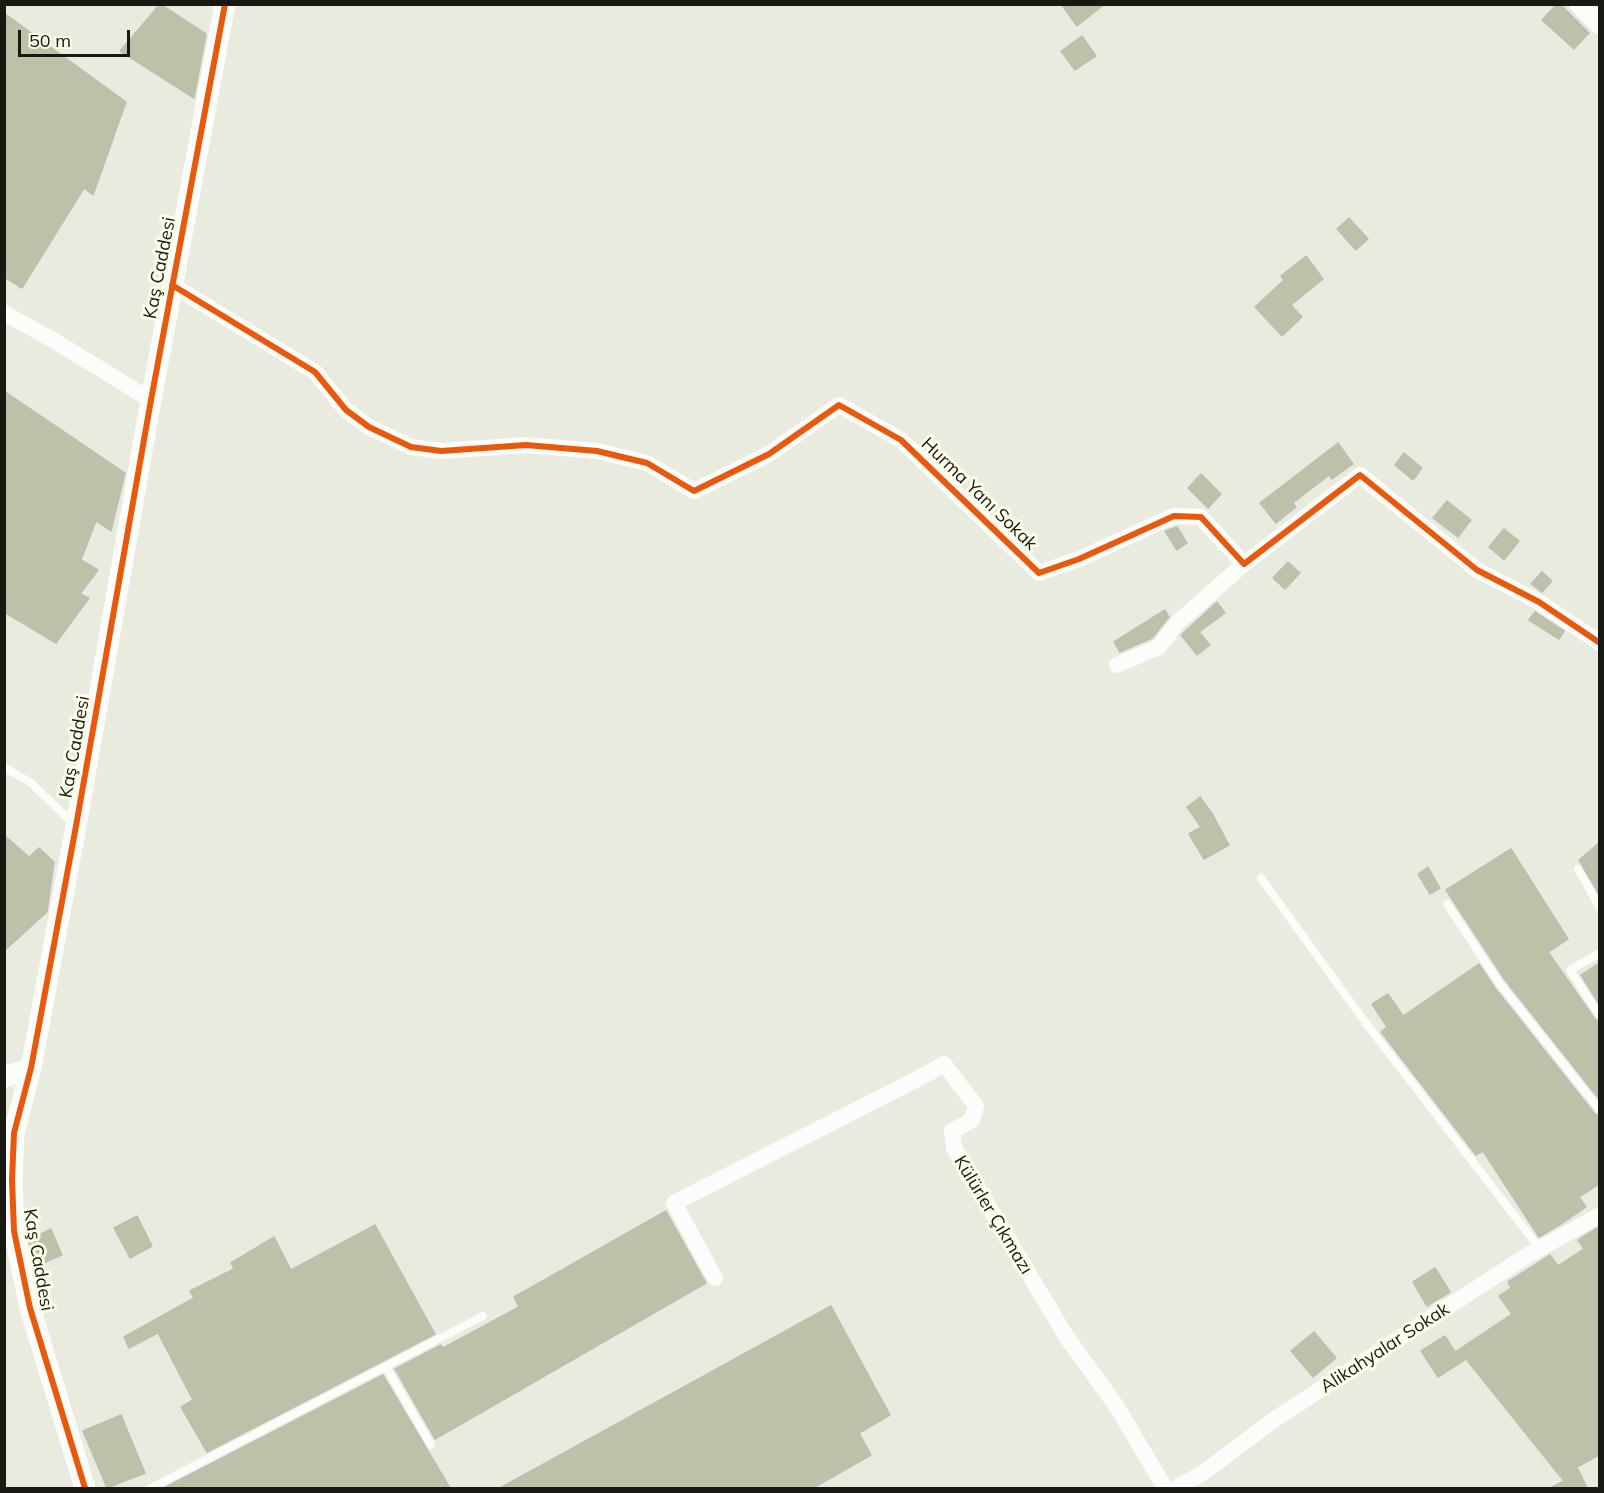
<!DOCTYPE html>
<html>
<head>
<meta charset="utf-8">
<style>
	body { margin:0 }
	#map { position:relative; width:1604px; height:1493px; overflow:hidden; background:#eaebdf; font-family:Mulish,sans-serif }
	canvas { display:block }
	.frame { position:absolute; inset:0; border:6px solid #181912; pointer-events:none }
	.scale { position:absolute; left:18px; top:30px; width:112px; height:27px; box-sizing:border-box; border:3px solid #181912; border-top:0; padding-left:8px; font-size:18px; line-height:21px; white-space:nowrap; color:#181912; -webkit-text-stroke:4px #fbfde8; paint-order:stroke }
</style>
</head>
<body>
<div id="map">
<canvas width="1604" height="1493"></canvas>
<div class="frame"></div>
<div class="scale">50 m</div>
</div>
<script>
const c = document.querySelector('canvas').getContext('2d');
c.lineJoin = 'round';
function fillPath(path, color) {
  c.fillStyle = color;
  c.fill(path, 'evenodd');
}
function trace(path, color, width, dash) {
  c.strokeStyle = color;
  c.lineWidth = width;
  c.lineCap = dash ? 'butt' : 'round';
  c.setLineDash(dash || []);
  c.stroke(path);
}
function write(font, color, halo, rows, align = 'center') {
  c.font = font + ' Mulish,sans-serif';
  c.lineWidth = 6;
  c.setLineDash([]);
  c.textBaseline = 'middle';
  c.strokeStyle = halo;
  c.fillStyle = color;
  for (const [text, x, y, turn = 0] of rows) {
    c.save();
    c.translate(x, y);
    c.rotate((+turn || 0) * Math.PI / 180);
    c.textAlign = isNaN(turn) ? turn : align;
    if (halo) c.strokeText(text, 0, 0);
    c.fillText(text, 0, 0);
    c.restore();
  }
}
const building = new Path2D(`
	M160,4L206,34L194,98L120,51Z
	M1061,4H1105L1077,26Z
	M1557,4H1560L1589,33L1574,49L1542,20Z
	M4,13L126,102L93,195L84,188L22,288L4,277Z
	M1082,36L1096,56L1075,70L1061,51Z
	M1349,218L1368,239L1356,250L1337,229Z
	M1306,256L1323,279L1291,305L1302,317L1282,336L1255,307L1284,280L1281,276Z
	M4,391L125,473L111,531L96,521L81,560L98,570L80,594L89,598L56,643L4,612Z
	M1338,443L1353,464L1332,479L1329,475L1293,503L1296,507L1276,523L1260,503Z
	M1404,453L1422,468L1413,480L1395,465Z
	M1201,474L1221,494L1208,508L1188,488Z
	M1447,501L1471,520L1458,537L1433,518Z
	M1177,527L1187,543L1177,550L1165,531Z
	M1504,529L1519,541L1504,560L1489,547Z
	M1288,562L1300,573L1285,589L1273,578Z
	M1542,572L1552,581L1542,592L1531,584Z
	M1217,602L1225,613L1199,632L1210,645L1197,655L1181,635Z
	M1165,610L1169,617L1152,638L1120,652L1114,642Z
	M1535,612L1564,631L1559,639L1529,620Z
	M1200,797L1213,815L1229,845L1204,859L1189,834L1201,827L1187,807Z
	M4,835L29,857L39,848L54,862L47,912L4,951Z
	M1599,843V894L1579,860Z
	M1511,849L1568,939L1548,952L1595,1019L1599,1022V1099L1505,980L1446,890Z
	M1428,867L1440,888L1430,894L1418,874Z
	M1599,963V1004L1581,975Z
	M1479,964L1495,988L1595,1114L1599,1116V1184L1579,1197L1586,1207L1561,1224L1539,1237L1483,1151L1476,1155L1381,1032L1387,1027L1372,1004L1388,994L1403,1016Z
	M666,1211L706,1283L435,1439L395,1369L441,1345L443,1348L519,1307L514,1297Z
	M137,1216L152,1246L130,1258L114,1228Z
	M375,1225L435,1334L207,1452L181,1407L193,1400L158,1333L129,1348L124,1337L194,1298L190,1291L234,1269L231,1263L274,1237L291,1270Z
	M1599,1227V1455L1577,1467L1587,1488H1550L1564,1481L1466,1359L1438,1377L1421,1351L1445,1336L1455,1352L1512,1314L1499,1296L1511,1288L1508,1282L1550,1255L1558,1266L1584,1249L1578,1240Z
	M51,1229L62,1255L34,1267L29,1240Z
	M1435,1268L1450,1292L1427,1306L1413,1282Z
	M831,1306L890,1415L859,1433L871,1455L813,1488H500Z
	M1314,1332L1336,1358L1313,1377L1291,1351Z
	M383,1375L450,1488H164Z
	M121,1415L145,1473L107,1488L83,1431Z`);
fillPath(building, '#bec0a7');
trace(building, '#bdbeb6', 1.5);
trace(new Path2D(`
	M4,767L31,783L73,823
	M1578,869L1600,908
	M1261,878L1365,1022L1540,1249
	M1447,904L1500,984L1600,1110
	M1600,953L1570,970L1600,1016
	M386,1367L431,1445
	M151,1488L483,1316`), '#fcfcfa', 8);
trace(new Path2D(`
	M172,285L315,372L346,410L369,427L411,447L441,451L526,445L597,451L647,463L694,491L769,454L839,405L901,440L1039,573L1079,559L1174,516L1201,517L1244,564L1360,475L1477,570L1539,602L1600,643
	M4,313L53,340L151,400
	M1117,665L1159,647L1178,622L1244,564
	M715,1278L674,1203L927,1074L944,1064L976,1106L972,1120L952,1131L954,1148L1066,1336L1117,1407L1165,1488
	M1176,1488L1203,1473L1275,1419L1528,1255L1600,1215`), '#fcfcfa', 16);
trace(new Path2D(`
	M1580,4L1600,24
	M4,1077L31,1068
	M85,1488L30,1308L14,1231L12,1180L14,1133L31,1068L76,826L151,400L225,4`), '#fcfcfa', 21);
trace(new Path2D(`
	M172,285L315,372L346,410L369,427L411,447L441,451L526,445L597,451L647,463L694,491L769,454L839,405L901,440L1039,573L1079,559L1174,516L1201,517L1244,564L1360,475L1477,570L1539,602L1600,643
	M85,1488L30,1308L14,1231L12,1180L14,1133L31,1068L76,826L151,400L225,4`), '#e8590c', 6);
write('18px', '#181912', '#fbfde8', [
	["Kaş Caddesi",160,268,-79],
	["Hurma Yanı Sokak",979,494,44],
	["Kaş Caddesi",75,747,-80],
	["Külürler Çıkmazı",993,1215,59],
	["Kaş Caddesi",38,1260,80],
	["Alikahyalar Sokak",1385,1348,-33]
]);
</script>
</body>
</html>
